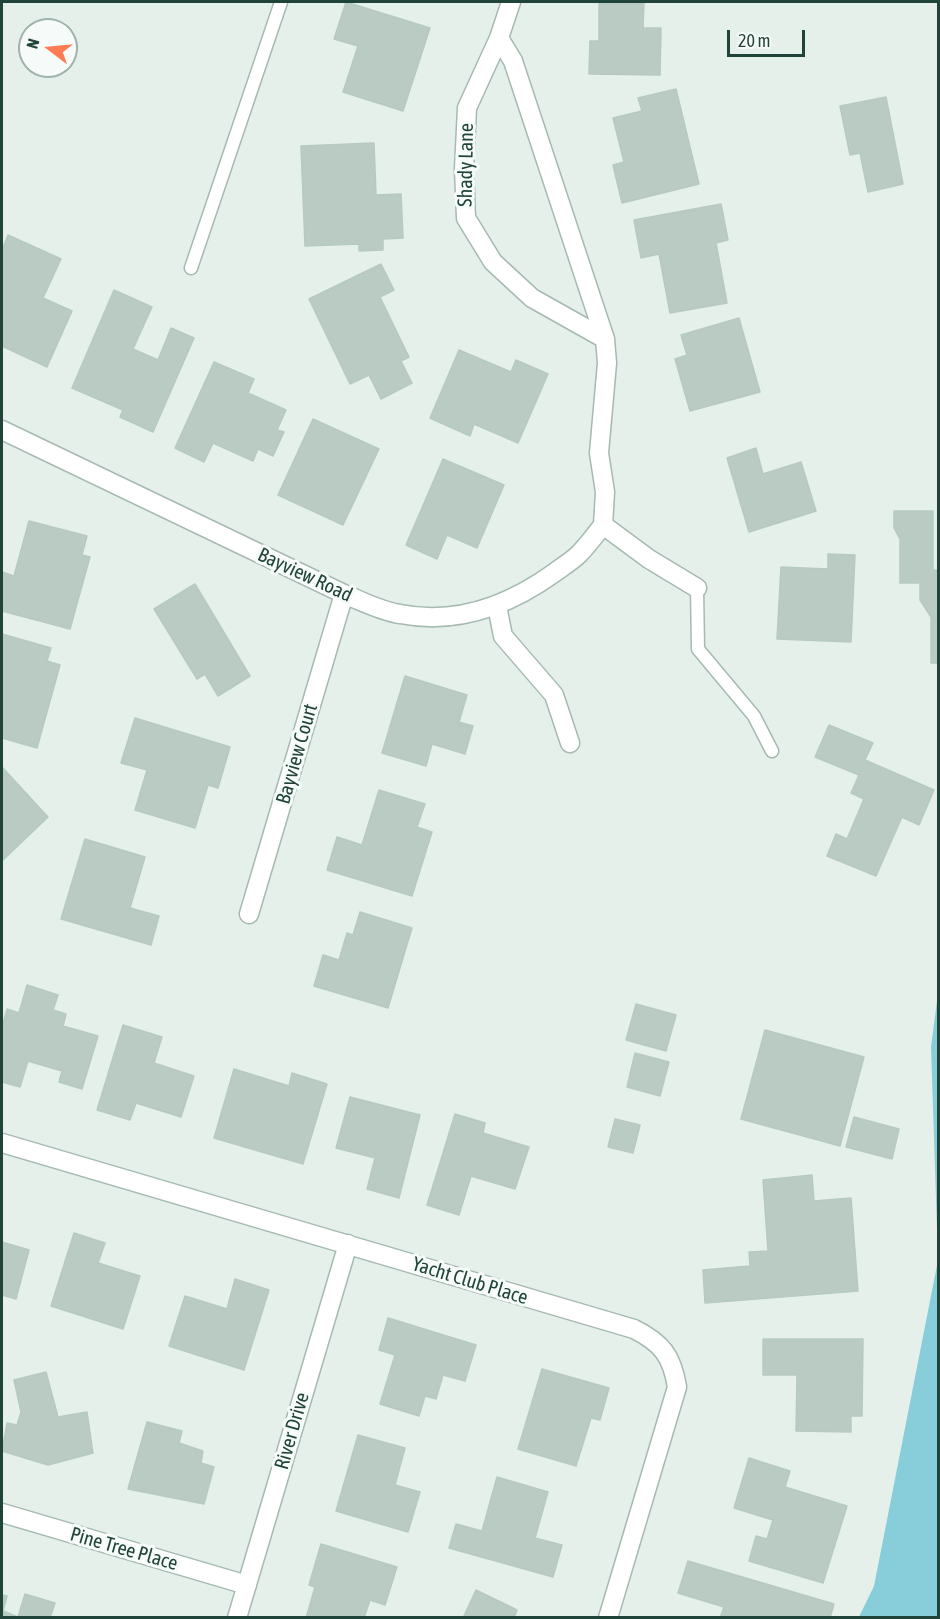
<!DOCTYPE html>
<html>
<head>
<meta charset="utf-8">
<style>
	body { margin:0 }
	#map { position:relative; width:940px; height:1619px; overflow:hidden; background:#e5f0eb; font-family:"Asap Condensed",sans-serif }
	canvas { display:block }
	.frame { position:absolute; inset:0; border:3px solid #21443a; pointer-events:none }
	.north { position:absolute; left:18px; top:18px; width:60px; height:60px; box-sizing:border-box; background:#f6fbf9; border:2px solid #a1b2ad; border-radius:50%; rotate:286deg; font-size:16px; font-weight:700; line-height:24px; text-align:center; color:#21443a }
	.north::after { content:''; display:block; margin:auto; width:21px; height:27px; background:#ff7b53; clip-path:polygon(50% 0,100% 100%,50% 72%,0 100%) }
	.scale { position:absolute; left:727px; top:30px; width:78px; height:27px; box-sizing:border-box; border:3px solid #21443a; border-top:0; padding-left:8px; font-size:18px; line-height:21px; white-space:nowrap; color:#21443a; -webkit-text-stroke:4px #f6fbf9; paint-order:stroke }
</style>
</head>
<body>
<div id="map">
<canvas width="940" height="1619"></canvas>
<div class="frame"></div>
<div class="north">N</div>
<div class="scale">20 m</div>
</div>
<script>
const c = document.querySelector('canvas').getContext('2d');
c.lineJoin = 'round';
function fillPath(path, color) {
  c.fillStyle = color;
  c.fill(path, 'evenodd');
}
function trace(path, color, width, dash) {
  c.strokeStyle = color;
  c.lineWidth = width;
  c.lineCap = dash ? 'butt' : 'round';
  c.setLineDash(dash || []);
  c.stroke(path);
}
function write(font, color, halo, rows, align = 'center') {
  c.font = font + ' "Asap Condensed",sans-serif';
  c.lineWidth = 6;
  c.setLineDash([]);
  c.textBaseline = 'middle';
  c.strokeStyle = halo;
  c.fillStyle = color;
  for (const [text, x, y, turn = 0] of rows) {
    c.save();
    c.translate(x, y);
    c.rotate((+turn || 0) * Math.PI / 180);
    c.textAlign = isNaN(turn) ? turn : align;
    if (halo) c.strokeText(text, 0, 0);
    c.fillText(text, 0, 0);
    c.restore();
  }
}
fillPath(new Path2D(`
	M938,993V1617H859L874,1586L938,1260L931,1047Z`), '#88ceda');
const building = new Path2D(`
	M346,2L430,28L403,111L343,92L358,46L334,39Z
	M599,2H644L643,28H661L660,75L589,74L590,41H599Z
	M676,89L699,184L622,203L613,165L624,162L613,118L642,111L638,98Z
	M886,97L903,184L868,192L860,153L850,155L840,106Z
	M374,143L376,195L401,194L403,238L383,239V250L359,251V244L305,246L301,146Z
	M721,204L728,240L716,243L727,303L670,313L659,254L641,258L634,220Z
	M8,235L61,259L43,298L72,311L47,367L2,346V250Z
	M381,264L394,290L380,297L409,357L401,361L412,383L381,399L369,375L350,384L309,299Z
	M114,290L152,307L133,349L158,360L171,328L194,338L153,432L120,417L123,410L72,388Z
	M739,318L760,392L690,411L675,359L687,355L681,335Z
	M459,350L511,372L516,360L548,374L518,443L474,424L470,436L430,418Z
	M214,362L254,379L248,393L286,410L277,430L284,432L273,456L258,449L253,461L213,443L204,462L175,448Z
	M313,419L379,449L343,525L278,495Z
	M756,448L763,474L801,462L816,511L749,532L727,458Z
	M443,459L504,485L477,548L447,535L437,559L406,545Z
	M894,511H933V570H938V663H931V617L920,600V583H900V539L894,528Z
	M29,521L87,536L82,555L90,557L70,629L2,611V572L14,576Z
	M828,554L855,555L851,642L777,639L781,567L828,569Z
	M195,584L250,676L218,696L205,674L197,679L154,609Z
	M2,634L51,648L47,661L60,665L37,748L2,738Z
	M405,676L467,695L459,722L473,726L465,754L432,744L426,766L382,753Z
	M135,718L230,747L218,788L208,785L195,828L135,810L147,770L121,763Z
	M829,725L873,743L865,760L934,790L919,825L902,817L876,876L827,856L836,834L847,839L864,799L851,793L859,775L815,757Z
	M2,767L48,817L2,861Z
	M379,790L425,804L417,827L432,832L412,896L327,870L337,837L362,845Z
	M85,839L145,857L130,908L159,916L151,945L61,919Z
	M360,912L412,928L388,1008L314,986L323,955L339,960L347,933L353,935Z
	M27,985L58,995L53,1010L66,1014L63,1026L98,1036L82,1089L59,1082L62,1071L28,1061L20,1087L2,1082V1027L7,1009L19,1013Z
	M636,1004L676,1015L666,1051L626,1040Z
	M123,1025L162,1037L154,1063L194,1076L181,1117L136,1103L130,1120L97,1110Z
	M765,1030L864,1057L840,1146L741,1119Z
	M635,1053L669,1062L660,1096L627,1087Z
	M234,1069L289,1086L292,1073L327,1084L303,1164L214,1138Z
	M350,1097L420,1115L399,1198L367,1189L375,1158L336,1148Z
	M455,1114L485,1123L483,1133L529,1147L515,1189L471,1176L459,1215L427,1205Z
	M854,1117L899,1129L892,1159L846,1147Z
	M615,1119L640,1125L633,1153L608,1147Z
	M812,1175L814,1201L851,1198L858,1291L705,1303L703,1270L750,1266L749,1252L768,1251L763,1180Z
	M74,1233L105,1243L98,1263L140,1276L123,1329L51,1306Z
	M2,1242L29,1250L16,1299L2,1295Z
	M235,1279L269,1290L244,1370L169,1346L185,1296L227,1309Z
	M388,1318L476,1345L465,1381L443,1375L436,1399L425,1396L419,1416L380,1404L395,1355L379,1350Z
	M763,1339H863L862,1416H851V1432L796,1431L797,1375H763Z
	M542,1369L609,1388L600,1420L591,1418L576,1466L518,1449Z
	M46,1372L58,1417L87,1412L93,1453L48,1465L2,1451L7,1423L17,1425L21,1412L14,1380Z
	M147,1422L182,1431L179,1443L203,1451L201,1463L214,1467L204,1504L128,1489Z
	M358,1435L405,1448L395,1485L420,1492L408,1532L336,1511Z
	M749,1458L790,1471L785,1487L847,1506L823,1583L749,1561L756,1536L767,1539L773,1520L734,1508Z
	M497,1477L548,1492L535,1538L562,1545L553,1577L449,1548L456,1524L482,1531Z
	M321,1544L397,1567L385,1605L370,1600L364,1618H306L315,1587L309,1585Z
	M688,1561L834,1604L830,1618H720L724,1607L678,1593Z
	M476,1590L517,1610L514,1618H463Z
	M25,1594L55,1603L50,1618H2V1595L7,1596L3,1611L18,1617Z`);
fillPath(building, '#bacbc4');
trace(building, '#b6cac2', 1.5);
const service = new Path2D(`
	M191,268L281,2
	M697,588L698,649L754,716L772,751`);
const minor = new Path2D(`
	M511,2L499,38L513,61L605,339L607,363L599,453L605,492L603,525L649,559L697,588
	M499,38L467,108L464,169L466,218L493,262L532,298L605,339
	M2,430L344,594C362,601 380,611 400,614C456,625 508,606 554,573C562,567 572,561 579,554C588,545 595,535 603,525
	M497,606L503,636L554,695L570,743
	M249,914L344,594
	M2,1143L634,1329C662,1343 672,1356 677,1387L608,1618
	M2,1513L247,1585
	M237,1618L348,1244`);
trace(service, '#a6b9b2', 15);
trace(minor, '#a6b9b2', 21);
trace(service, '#fff', 12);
trace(minor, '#fff', 18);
write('20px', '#21443a', '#f6fbf9', [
	["Shady Lane",466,165,-89],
	["Bayview Road",305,575,25],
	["Bayview Court",297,754,-74],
	["Yacht Club Place",470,1281,17],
	["River Drive",292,1431,-74],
	["Pine Tree Place",124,1549,16]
]);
</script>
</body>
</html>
